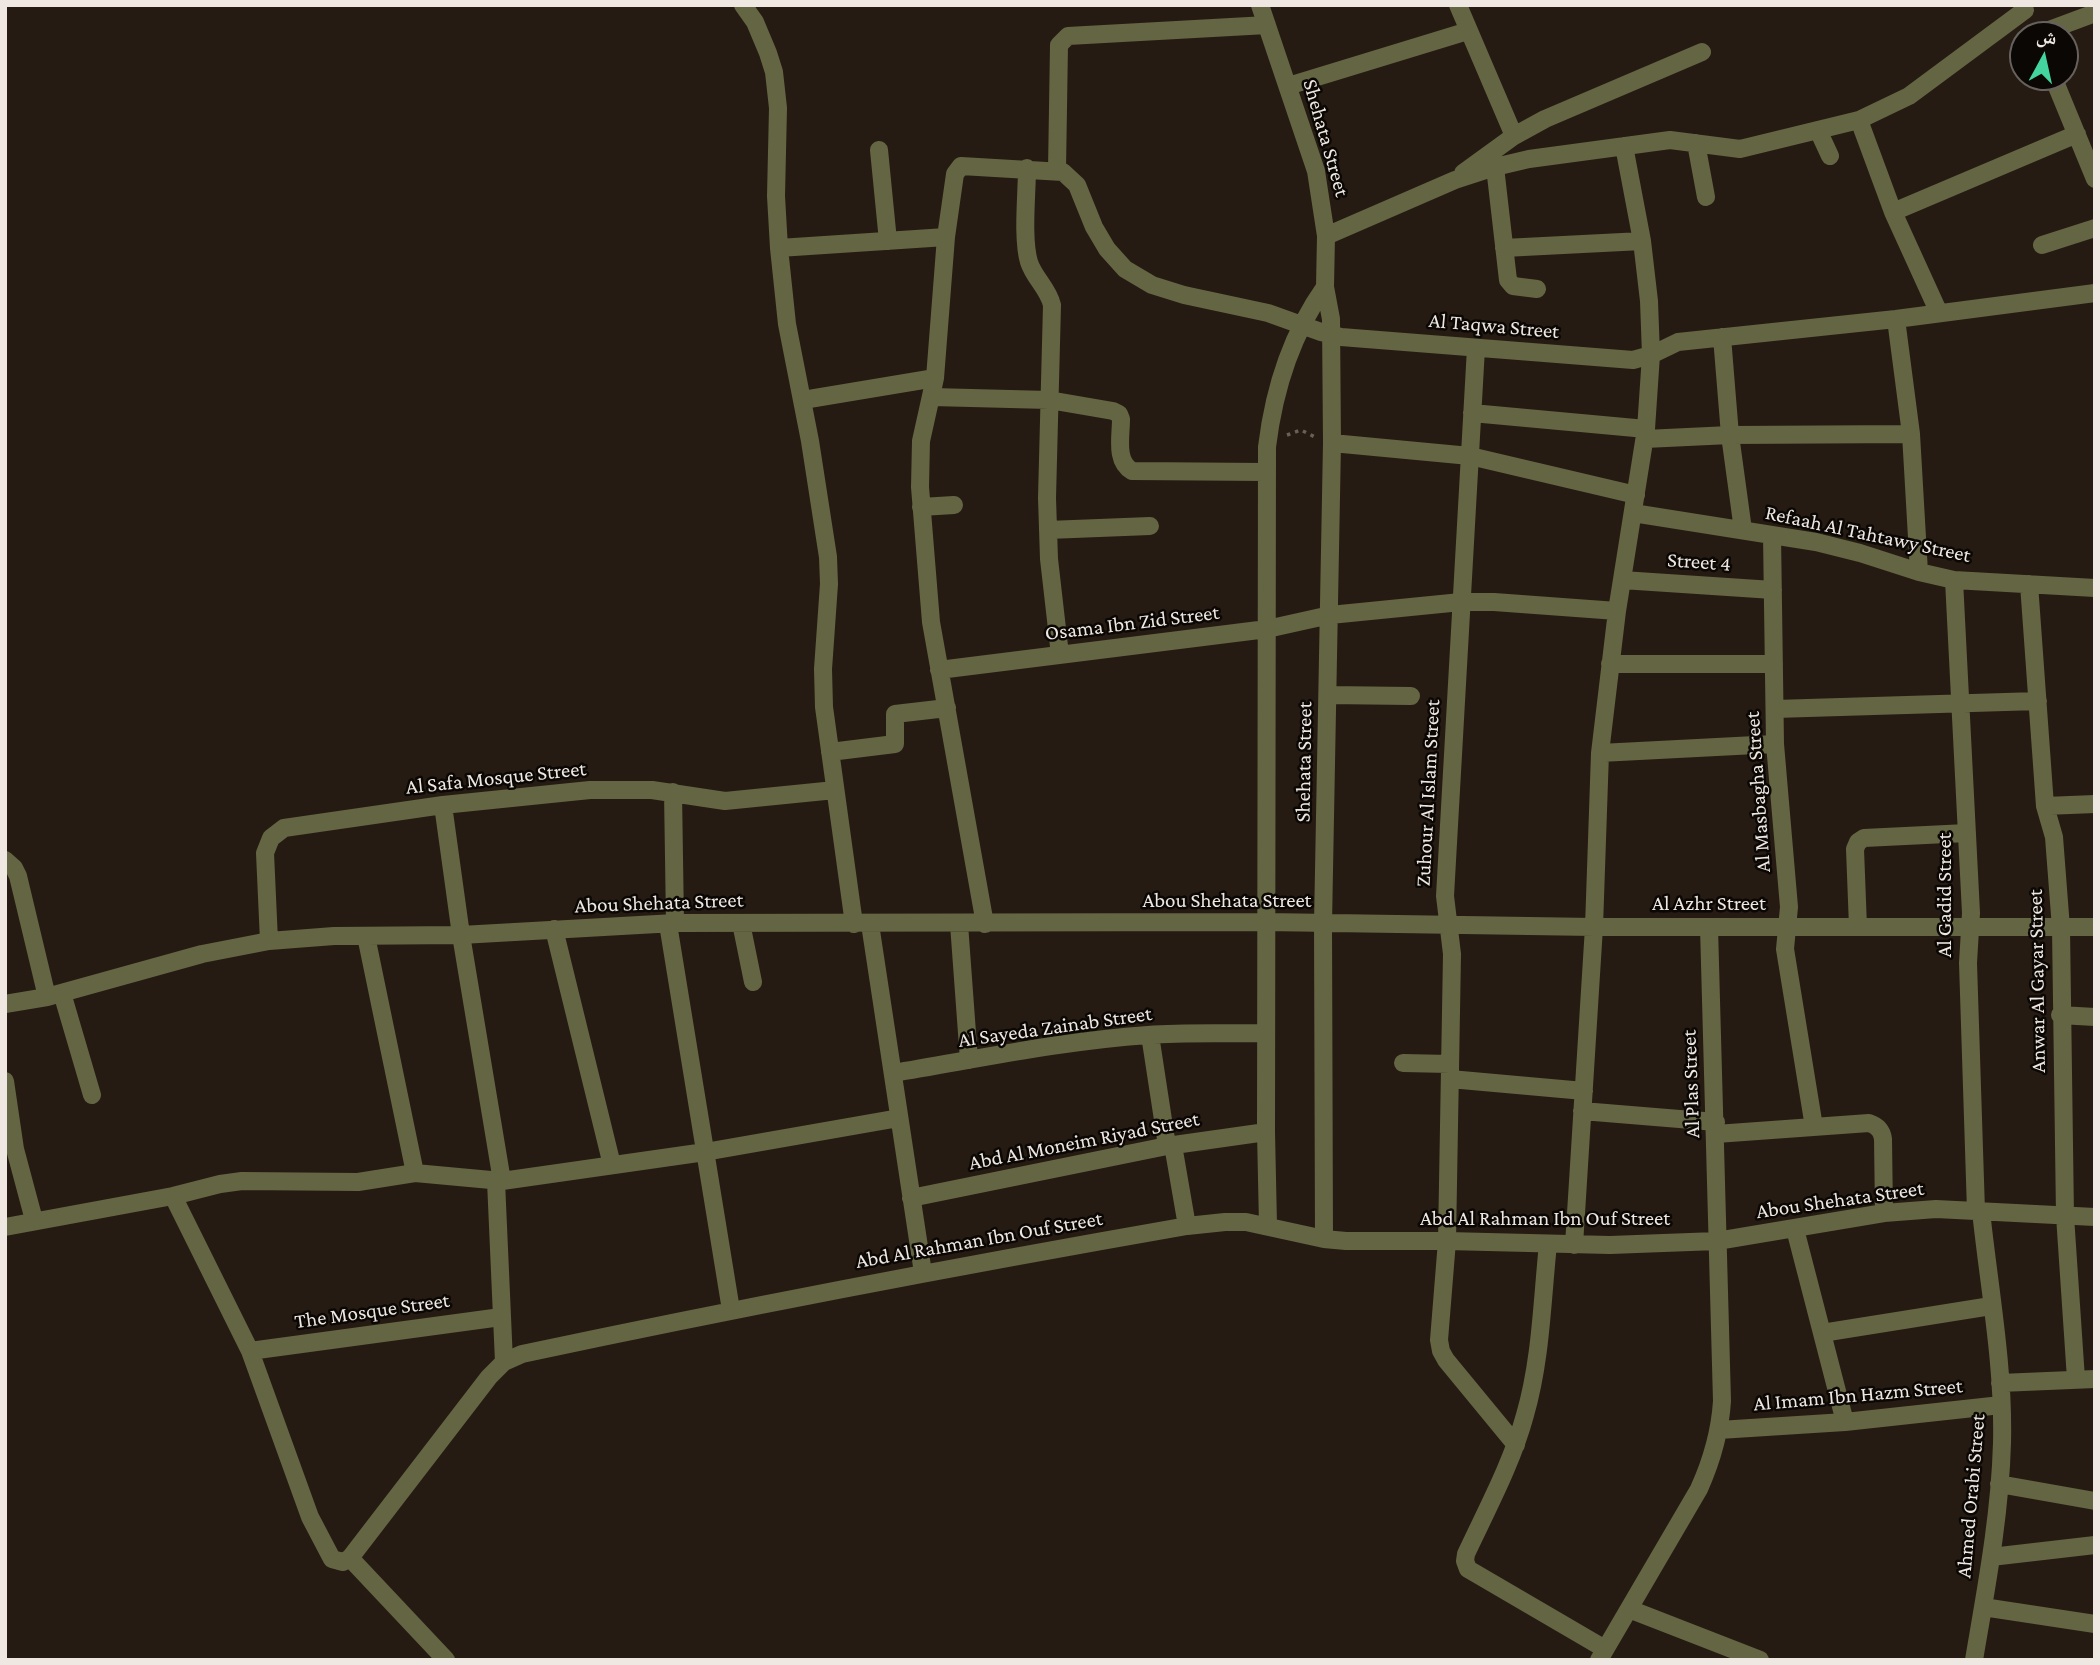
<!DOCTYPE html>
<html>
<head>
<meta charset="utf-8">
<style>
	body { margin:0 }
	#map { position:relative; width:2100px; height:1665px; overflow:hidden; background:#251b13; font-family:"Crimson Pro","Noto Naskh Arabic",serif }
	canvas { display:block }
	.frame { position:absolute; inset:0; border:7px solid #eee7e2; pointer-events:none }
	.north { position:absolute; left:2009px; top:21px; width:70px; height:70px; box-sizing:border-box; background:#0b0704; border:2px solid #66615d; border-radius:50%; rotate:8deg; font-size:19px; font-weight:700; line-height:28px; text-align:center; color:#eee7e2 }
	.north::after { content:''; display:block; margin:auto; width:24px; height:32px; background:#43d4a0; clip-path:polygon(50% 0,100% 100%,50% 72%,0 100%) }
</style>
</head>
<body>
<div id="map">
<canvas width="2100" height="1665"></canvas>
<div class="frame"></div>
<div class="north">ش</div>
</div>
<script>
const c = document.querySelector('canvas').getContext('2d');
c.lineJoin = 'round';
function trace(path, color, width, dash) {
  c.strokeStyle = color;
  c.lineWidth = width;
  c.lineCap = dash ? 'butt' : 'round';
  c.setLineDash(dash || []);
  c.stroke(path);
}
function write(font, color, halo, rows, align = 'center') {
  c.font = font + ' "Crimson Pro",serif';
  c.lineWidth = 5;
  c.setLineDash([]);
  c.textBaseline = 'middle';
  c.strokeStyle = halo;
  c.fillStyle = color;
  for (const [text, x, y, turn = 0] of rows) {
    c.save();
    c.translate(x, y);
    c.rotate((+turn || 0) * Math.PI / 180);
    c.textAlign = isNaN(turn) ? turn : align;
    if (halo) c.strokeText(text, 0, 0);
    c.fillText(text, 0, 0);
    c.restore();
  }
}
trace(new Path2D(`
	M1287,435L1301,430L1315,437`), '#696059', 3.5, [3.5, 5]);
trace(new Path2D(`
	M743,5L755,22L768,53L774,72L778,108L776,196L779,248L787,324L810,441L828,557L829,584L823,669L824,707L854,924
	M1260,5L1316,171L1326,236L1325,287L1331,319L1332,443L1323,924L1324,1239
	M1458,5L1514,136
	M2036,35L2095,13
	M2053,77L2095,179
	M1288,86L1468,31
	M1859,120L1893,212L1939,313
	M1818,130L1830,156
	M1696,143L1706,197
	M879,150L888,241
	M1495,167L1508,280L1513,286L1537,289
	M1027,168C1027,194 1022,238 1029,262C1034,278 1048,288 1052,305L1047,498L1049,559L1060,655
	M1057,170L1059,45L1068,36L1267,25
	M1463,173L1514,136L1545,119L1702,52
	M1893,212L2077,134
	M1326,236L1455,180L1495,167L1529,159L1670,140L1740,149L1859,120L1909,96L2025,10
	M2042,245L2095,228
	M779,248L946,237
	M1504,248L1642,241
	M1896,319L1911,434L1919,572
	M1722,337L1730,435L1743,530
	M1476,348L1445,896L1452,954L1447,1241L1439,1340L1441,1351L1446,1360L1516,1445
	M932,397L1049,400L1113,411L1119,414L1121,419C1121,437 1115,461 1132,471L1266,472
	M803,400L935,378
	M1472,413L1646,429
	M1645,439L1730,435L1911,434
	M1332,443L1470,456L1636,495
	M921,507L954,505
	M1633,513L1816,542L1860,553L1919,572L1954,580L2095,588
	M1048,530L1150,526
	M1772,535L1775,744L1789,907L1785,949L1814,1127
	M1622,580L1773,590
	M1954,580L1971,913L1968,963L1976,1211
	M2029,584L2045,806L2054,837L2061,928L2065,1216L2076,1379
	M1610,664H1774
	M939,670L1267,629L1330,615L1461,602H1494L1617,611
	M1328,695L1411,696
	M1775,709L2038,701
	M830,752L895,744V714L947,708
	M1600,753L1775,744
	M673,792L675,923
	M443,805L461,935L502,1181
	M2045,806L2095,804
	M5,860L14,868L18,876L47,997
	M741,923L753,982
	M668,924L731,1310
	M870,924L923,1273
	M959,924L969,1060
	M985,924L931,622L920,487L921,441L935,378L946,237L955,174L961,166L1063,172L1077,185L1094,227L1107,249L1125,269L1152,285L1184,295L1268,313L1321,332L1341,337L1633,360L1651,355L1678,342L1896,319L2095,293
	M1858,927L1855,849L1858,842L1864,838L1967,833
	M554,929L612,1165
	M366,936L415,1173
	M269,941L265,853L271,838L284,828L443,805L590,790H652L725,801L835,790
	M62,993L92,1095
	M5,1004L47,997L202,954L269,941L334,936L461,935L675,923L1266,922L1594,927H2095
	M2060,1015L2095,1017
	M1150,1035L1167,1146
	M1403,1063L1450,1064
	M893,1073C978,1059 1062,1041 1148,1035C1187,1032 1227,1034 1266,1033
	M1450,1079L1584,1091
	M5,1081L15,1149L34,1220
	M1582,1111L1716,1122
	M1716,1134L1869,1123C1878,1126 1882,1131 1883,1139L1884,1213
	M1173,1145L1187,1226
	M496,1181L504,1362
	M173,1196L250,1351L310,1517L332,1559L343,1562L350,1558
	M911,1198L1167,1146L1266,1132
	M1268,1225L1266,1132L1267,447C1274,389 1291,335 1325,287
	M5,1227L173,1196L220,1184L242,1181L358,1182L415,1173L502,1181L705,1152L899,1118
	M1795,1229L1845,1422
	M1548,1244C1542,1301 1541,1360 1525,1415C1512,1463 1487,1509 1466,1554L1465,1561L1468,1569L1605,1649
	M1574,1245L1594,927L1600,753L1617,611L1646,429L1651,355L1649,301L1642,241L1624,146
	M1822,1333L1991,1306
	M250,1351L501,1317
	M2000,1383L2095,1379
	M1719,1430L1845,1422L2001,1405
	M1999,1484L2095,1501
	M1991,1557L2095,1545
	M350,1558L489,1377L504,1362L522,1354C743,1307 964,1265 1187,1226L1225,1222H1246L1324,1239L1346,1241H1447L1610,1245L1717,1241L1884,1213L1936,1209L2095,1217
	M350,1558L446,1660
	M1983,1607L2095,1624
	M1629,1609L1760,1660
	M1599,1660L1699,1489C1712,1460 1720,1433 1722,1401L1709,927
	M1974,1660C1986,1589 2000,1516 2002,1443C2004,1366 1989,1287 1981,1211`), '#646543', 18);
write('21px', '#eee7e2', '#0b0704', [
	["Shehata Street",1326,138,74],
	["Al Taqwa Street",1494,326,5],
	["Refaah Al Tahtawy Street",1868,534,12],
	["Street 4",1699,562,4],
	["Osama Ibn Zid Street",1132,623,-7],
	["Shehata Street",1304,762,-89],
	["Al Safa Mosque Street",496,778,-6],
	["Al Masbagha Street",1758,792,-94],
	["Zuhour Al Islam Street",1428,793,-87],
	["Al Gadid Street",1945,895,-90],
	["Abou Shehata Street",1227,901],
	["Abou Shehata Street",659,903,-2],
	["Al Azhr Street",1709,904],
	["Anwar Al Gayar Street",2037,981,-91],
	["Al Sayeda Zainab Street",1055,1027,-8],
	["Al Plas Street",1691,1084,-92],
	["Abd Al Moneim Riyad Street",1084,1141,-11],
	["Abou Shehata Street",1840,1200,-8],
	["Abd Al Rahman Ibn Ouf Street",1545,1219],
	["Abd Al Rahman Ibn Ouf Street",979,1240,-10],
	["The Mosque Street",372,1311,-8],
	["Al Imam Ibn Hazm Street",1858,1395,-5],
	["Ahmed Orabi Street",1971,1496,-85]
]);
</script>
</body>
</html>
